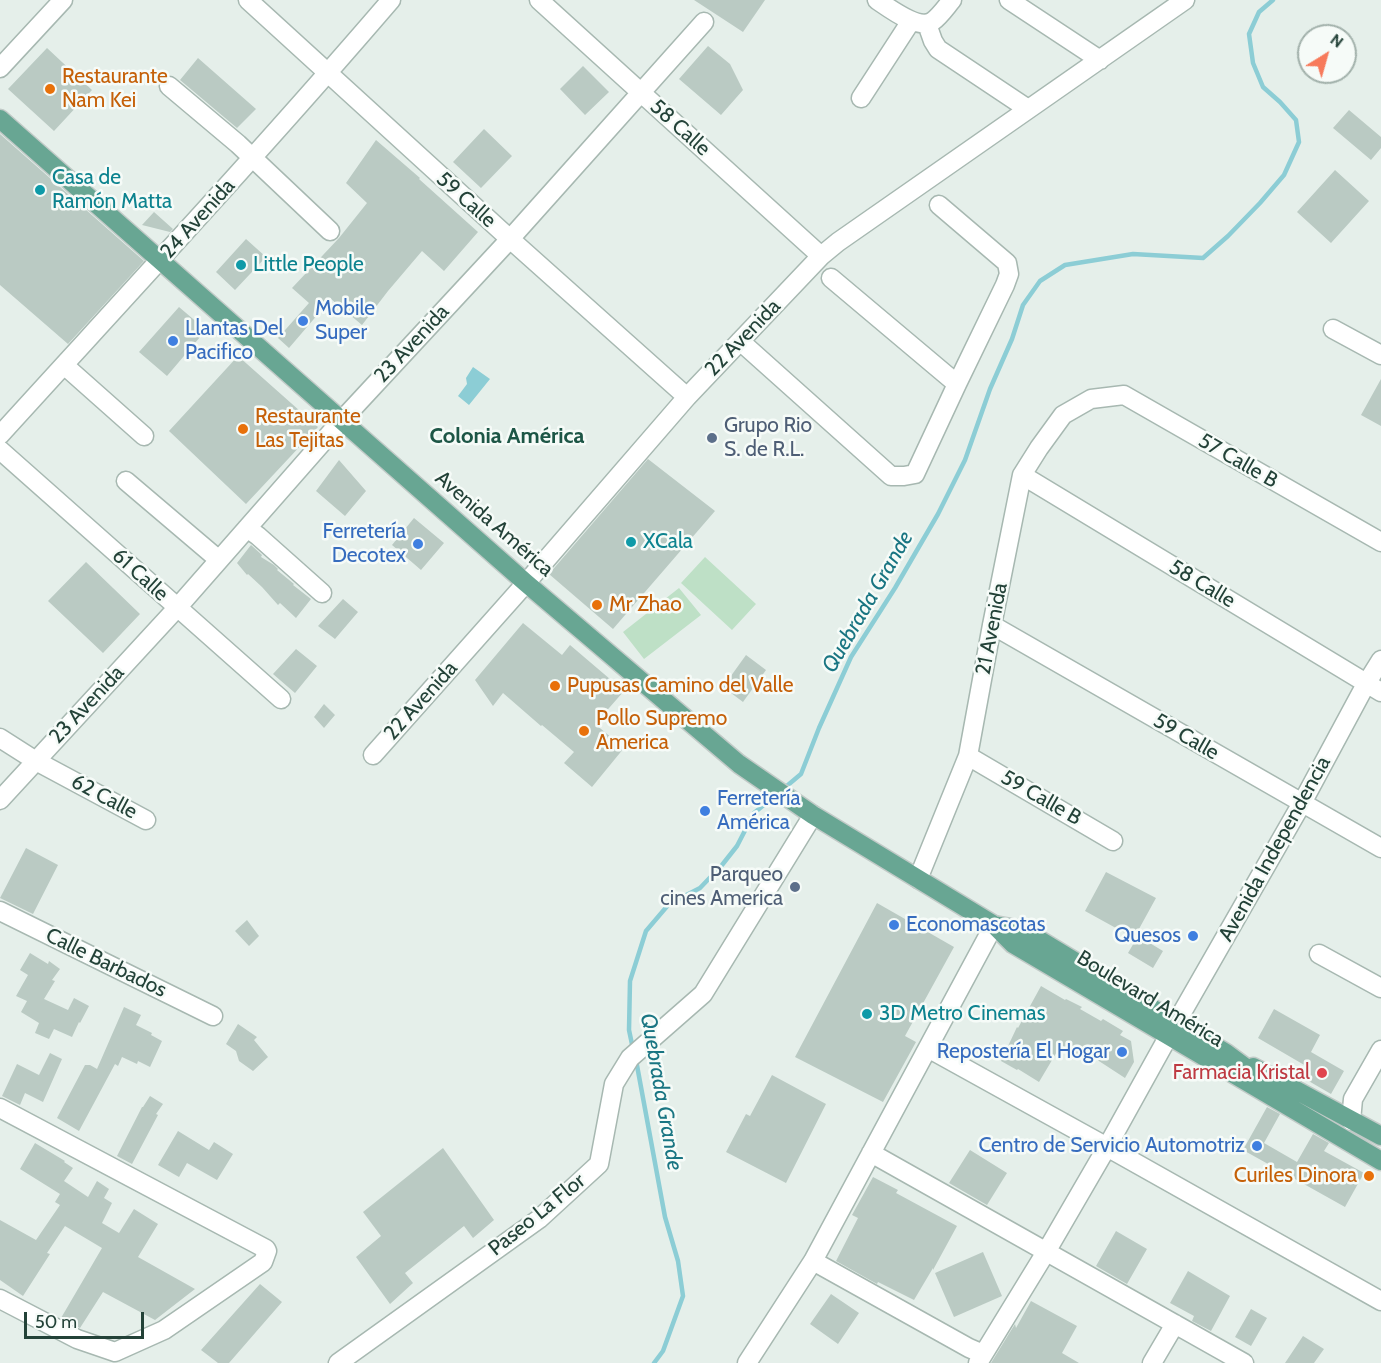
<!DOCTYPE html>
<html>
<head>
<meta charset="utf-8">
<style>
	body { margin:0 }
	#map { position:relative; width:1381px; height:1363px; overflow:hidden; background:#e5efea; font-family:Cabin,sans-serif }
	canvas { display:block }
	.north { position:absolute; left:1297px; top:24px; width:60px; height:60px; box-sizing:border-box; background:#f6fbf8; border:2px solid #a2b1ab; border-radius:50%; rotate:37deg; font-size:16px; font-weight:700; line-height:24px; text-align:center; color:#234238 }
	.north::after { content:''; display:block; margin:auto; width:21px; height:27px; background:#f77a5b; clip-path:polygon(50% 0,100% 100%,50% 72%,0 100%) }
	.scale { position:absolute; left:24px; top:1312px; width:120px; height:27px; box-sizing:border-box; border:3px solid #234238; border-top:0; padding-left:8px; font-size:18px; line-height:21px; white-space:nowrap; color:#234238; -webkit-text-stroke:4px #f6fbf8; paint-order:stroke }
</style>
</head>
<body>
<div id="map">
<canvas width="1381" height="1363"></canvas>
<div class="north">N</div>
<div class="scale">50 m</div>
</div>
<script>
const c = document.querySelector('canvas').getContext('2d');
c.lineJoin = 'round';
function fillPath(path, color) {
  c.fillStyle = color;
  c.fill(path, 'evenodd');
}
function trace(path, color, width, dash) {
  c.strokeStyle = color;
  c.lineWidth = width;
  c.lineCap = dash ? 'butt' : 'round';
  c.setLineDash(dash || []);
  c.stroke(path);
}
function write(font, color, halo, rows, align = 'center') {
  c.font = font + ' Cabin,sans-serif';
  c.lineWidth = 5;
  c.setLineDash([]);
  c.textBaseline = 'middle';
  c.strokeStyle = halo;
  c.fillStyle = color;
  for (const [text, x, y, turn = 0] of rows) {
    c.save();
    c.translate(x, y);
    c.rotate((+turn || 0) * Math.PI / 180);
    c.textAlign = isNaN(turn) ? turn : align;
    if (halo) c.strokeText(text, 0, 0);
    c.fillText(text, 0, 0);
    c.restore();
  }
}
fillPath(new Path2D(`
	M705,557L756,604L732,630L681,583Z
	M679,588L701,615L644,659L623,632Z`), '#bee0c6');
fillPath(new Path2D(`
	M473,367L490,379L469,405L458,396L467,384L466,378Z`), '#8ccdd5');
trace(new Path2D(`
	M782,790L801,774L819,728L851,657L895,588L938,514L965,460L990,389L1012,339L1023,305L1040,281L1065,265L1133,254L1203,258L1228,236L1260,203L1284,175L1299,142L1296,120L1280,102L1263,87L1253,63L1249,34L1259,12L1273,0
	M633,1049L629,1030L630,981L646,931L669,904L700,888L722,865L737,846L754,813L776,795
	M636,1060L665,1217L678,1261L683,1296L663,1351L654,1363`), '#8ccdd5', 4.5);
fillPath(new Path2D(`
	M694,0H765L743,32Z
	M708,46L730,64L743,90L721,115L679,79Z
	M47,48L92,90L54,131L8,89Z
	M198,58L256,109L237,128L180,80Z
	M583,66L609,92L585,115L560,89Z
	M1349,110L1381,137V148L1371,160L1333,128Z
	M484,129L512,156L481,188L453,162Z
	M0,134L144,261L68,344L0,285Z
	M376,140L420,178L419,179L478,232L444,271L422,251L388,291L362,325L331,299L289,348L278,338L309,303L292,288L339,238L367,203L346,183Z
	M1335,170L1369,201L1331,243L1297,212Z
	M154,212L173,229L170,232L142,225Z
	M246,239L266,257L235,290L216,272Z
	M179,307L206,330L167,376L139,352Z
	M238,356L318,427L246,504L169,431Z
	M1381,379V426L1361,415Z
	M648,459L715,511L613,629L549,574Z
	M339,460L366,491L345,516L316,491Z
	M414,518L444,543L421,570L392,545Z
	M251,545L262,555L261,557L274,565L278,569L277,570L294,584L293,585L311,599L296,618L280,603L278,605L262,587L248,574L247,575L237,563Z
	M86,562L140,614L103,653L48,601Z
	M343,599L358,612L335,639L318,626Z
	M523,623L562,655L570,645L624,691L595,724L624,748L592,787L564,763L574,752L542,725L541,726L503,693L493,706L475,680Z
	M296,649L317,666L295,693L273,674Z
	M746,655L766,670L743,702L723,687Z
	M324,704L335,715L324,728L314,717Z
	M26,848L58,865L33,914L0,898Z
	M1106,872L1156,898L1134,938L1085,911Z
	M877,903L954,947L905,1036L916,1042L883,1102L795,1057Z
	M247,920L259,936L249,946L235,931Z
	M1138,936L1163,951L1153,968L1128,953Z
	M30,953L48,964L49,961L60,969L52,980L55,981L44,999L68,1010L74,998L89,1006L80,1023L79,1022L72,1037L54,1029L49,1039L35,1033L39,1023L21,1012L27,1001L16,996L28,975L20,970Z
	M1041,986L1065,1000L1066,999L1082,1007L1080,1009L1101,1021L1103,1019L1123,1031L1120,1035L1131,1041L1134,1062L1125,1078L1082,1050L1079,1056L1061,1045L1039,1082L1018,1069L1017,1070L1001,1061L1017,1027L1018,1028Z
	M124,1007L141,1015L136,1025L152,1033L151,1035L162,1041L150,1067L138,1061L137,1064L122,1057L118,1066L115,1064L79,1131L57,1118L85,1065H90L97,1069Z
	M1274,1009L1320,1035L1311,1052L1344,1071L1331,1094L1300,1076L1306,1066L1258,1038Z
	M238,1024L257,1037L254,1040L268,1057L253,1071L239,1061L236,1051L226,1044Z
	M50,1053L62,1059L43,1102L25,1093L20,1105L2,1096L17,1064L39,1075Z
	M772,1075L826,1104L786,1183L726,1152L746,1114L750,1116Z
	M150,1096L163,1104L156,1114L158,1115L132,1164L117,1156L142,1107H143Z
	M1267,1107L1280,1114L1264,1143L1297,1162L1313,1134L1329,1143L1324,1151L1364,1173L1345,1207L1243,1150Z
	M178,1131L209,1150L214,1142L233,1154L217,1180L187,1163L179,1177L158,1165Z
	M35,1143L65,1161L64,1162L73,1168L64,1181L88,1197L97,1181L109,1189L104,1198L112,1203L102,1223L119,1233L134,1209L158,1224L138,1257L195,1289L155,1320L103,1292L80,1328L61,1318L102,1248L65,1226L47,1253L50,1254L23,1296L0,1280V1220L36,1240L60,1205L55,1202L60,1194L20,1169Z
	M443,1148L494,1220L473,1238L464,1226L405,1273L413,1283L390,1304L356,1257L381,1236L363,1212Z
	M970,1150L1007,1173L987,1205L949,1183Z
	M873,1177L898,1190L896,1193L957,1226L933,1270V1268L914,1300L878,1282L877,1284L836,1261L858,1218L852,1215Z
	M1116,1231L1147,1249L1127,1284L1096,1266Z
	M983,1252L1002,1296L954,1317L935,1273Z
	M1188,1271L1230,1296L1211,1331L1192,1321L1194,1316L1170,1303Z
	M260,1284L282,1302L229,1363H218L201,1350Z
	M831,1294L859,1313L838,1344L810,1324Z
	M1031,1301L1077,1326L1062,1353L1079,1363H991L1015,1324L1016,1328Z
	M1251,1309L1267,1318L1251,1346L1235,1337Z
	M1303,1336L1324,1349L1314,1363H1285Z`), '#bacac3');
const minor = new Path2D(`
	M248,0L510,239L687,397
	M539,0L821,256
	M877,0C889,8 919,31 933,21C940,16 946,7 952,0
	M1009,0L1100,60
	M927,24L933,41L938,49L1028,109
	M0,68L63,0
	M169,86L238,144L330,231
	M861,98L911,21
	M831,278L957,384
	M1333,329L1381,355
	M740,341L891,476H904L915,474L957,384L1005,285L1009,274L1007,263L939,205
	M64,365L144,436
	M0,435C131,291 264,148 391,0
	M0,450L281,699
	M1022,475L1381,692
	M126,481L219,560
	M247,528L258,536L322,593
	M992,625L1381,848
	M0,738L36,761L146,820
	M373,755L526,583L687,397L821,256L838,242L1185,0
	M968,756L1113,841
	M0,800L177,608L342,420L510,239L704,22
	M918,879L968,756L992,625L1022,475L1039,448L1063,415L1091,399L1124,395L1381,542
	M0,911L213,1016
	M1319,954L1381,988
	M928,1048L1107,1147L1381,1301
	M0,1108L266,1249L267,1251L263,1262L164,1330L115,1352L77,1339L0,1299
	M1351,1121L1353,1099L1381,1050
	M871,1153L1244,1363
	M813,1261L969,1348L983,1354
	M338,1363L539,1219L599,1164L614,1084L630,1058L703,994L813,815
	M747,1363L813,1261L994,925
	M978,1363L1046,1252L1107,1147L1168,1037L1302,803L1366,684L1381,660
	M1152,1363L1175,1324`);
const major = new Path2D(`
	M0,119L526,583L739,764L813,815L994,925L1013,944L1381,1161
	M994,925L1023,930L1226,1053L1261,1079
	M1253,1067L1381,1136`);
trace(minor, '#a7b8b1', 21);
trace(major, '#c1cac7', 21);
trace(minor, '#fff', 18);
trace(major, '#68a693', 18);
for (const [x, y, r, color] of [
	[50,89,6,"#e8710a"],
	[40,190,6,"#0f9aa8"],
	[241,265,6,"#0f9aa8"],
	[303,321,6,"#3f7fe0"],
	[173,341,6,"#3f7fe0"],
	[243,429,6,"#e8710a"],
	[712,438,6,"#5c6f8a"],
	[631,542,6,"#0f9aa8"],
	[418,544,6,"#3f7fe0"],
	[597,605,6,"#e8710a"],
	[555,686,6,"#e8710a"],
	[584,731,6,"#e8710a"],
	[705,811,6,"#3f7fe0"],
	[795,887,6,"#5c6f8a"],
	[894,925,6,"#3f7fe0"],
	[1193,936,6,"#3f7fe0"],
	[867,1014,6,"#0f9aa8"],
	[1122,1052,6,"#3f7fe0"],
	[1322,1073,6,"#e0444e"],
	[1257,1146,6,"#3f7fe0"],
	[1369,1176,6,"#e8710a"]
]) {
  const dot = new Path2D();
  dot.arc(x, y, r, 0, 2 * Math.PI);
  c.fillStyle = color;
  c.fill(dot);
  trace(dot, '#f6fbf8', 2);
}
write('21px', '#c56008', '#f6fbf8', [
	["Restaurante",62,77],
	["Nam Kei",62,101],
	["Restaurante",255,417],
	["Las Tejitas",255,441],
	["Mr Zhao",609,605],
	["Pupusas Camino del Valle",567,686],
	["Pollo Supremo",596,719],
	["America",596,743],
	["Curiles Dinora",1357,1176,"right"]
], 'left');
write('21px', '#234238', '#f6fbf8', [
	["58 Calle",680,128,42],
	["59 Calle",466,200,42],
	["24 Avenida",198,219,-48],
	["22 Avenida",743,338,-46],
	["23 Avenida",412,344,-47],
	["57 Calle B",1238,461,30],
	["Avenida América",494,524,41],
	["61 Calle",140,575,42],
	["58 Calle",1202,584,31],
	["21 Avenida",992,629,-79],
	["22 Avenida",421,701,-48],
	["23 Avenida",87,705,-47],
	["59 Calle",1186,737,30],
	["62 Calle",104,797,28],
	["59 Calle B",1041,798,30],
	["Avenida Independencia",1275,849,-61],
	["Calle Barbados",106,963,26],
	["Boulevard América",1150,999,31],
	["Paseo La Flor",537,1215,-39]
]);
write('21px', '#0d838f', '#f6fbf8', [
	["Casa de",52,178],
	["Ramón Matta",52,202],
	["Little People",253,265],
	["XCala",643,542],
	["3D Metro Cinemas",879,1014]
], 'left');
write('21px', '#366cbe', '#f6fbf8', [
	["Mobile",315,309],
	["Super",315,333],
	["Llantas Del",185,329],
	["Pacifico",185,353],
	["Ferretería",406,532,"right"],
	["Decotex",406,556,"right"],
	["Ferretería",717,799],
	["América",717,823],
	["Economascotas",906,925],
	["Quesos",1181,936,"right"],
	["Repostería El Hogar",1110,1052,"right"],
	["Centro de Servicio Automotriz",1245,1146,"right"]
], 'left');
write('21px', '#4e5e75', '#f6fbf8', [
	["Grupo Rio",724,426],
	["S. de R.L.",724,450],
	["Parqueo",783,875,"right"],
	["cines America",783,899,"right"]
], 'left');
write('21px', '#be3a42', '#f6fbf8', [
	["Farmacia Kristal",1310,1073]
], 'right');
write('bold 22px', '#1d5646', '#f6fbf8', [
	["Colonia América",507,437]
]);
write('italic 22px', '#197582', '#f6fbf8', [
	["Quebrada Grande",868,602,-60],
	["Quebrada Grande",661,1092,80]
]);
</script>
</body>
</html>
